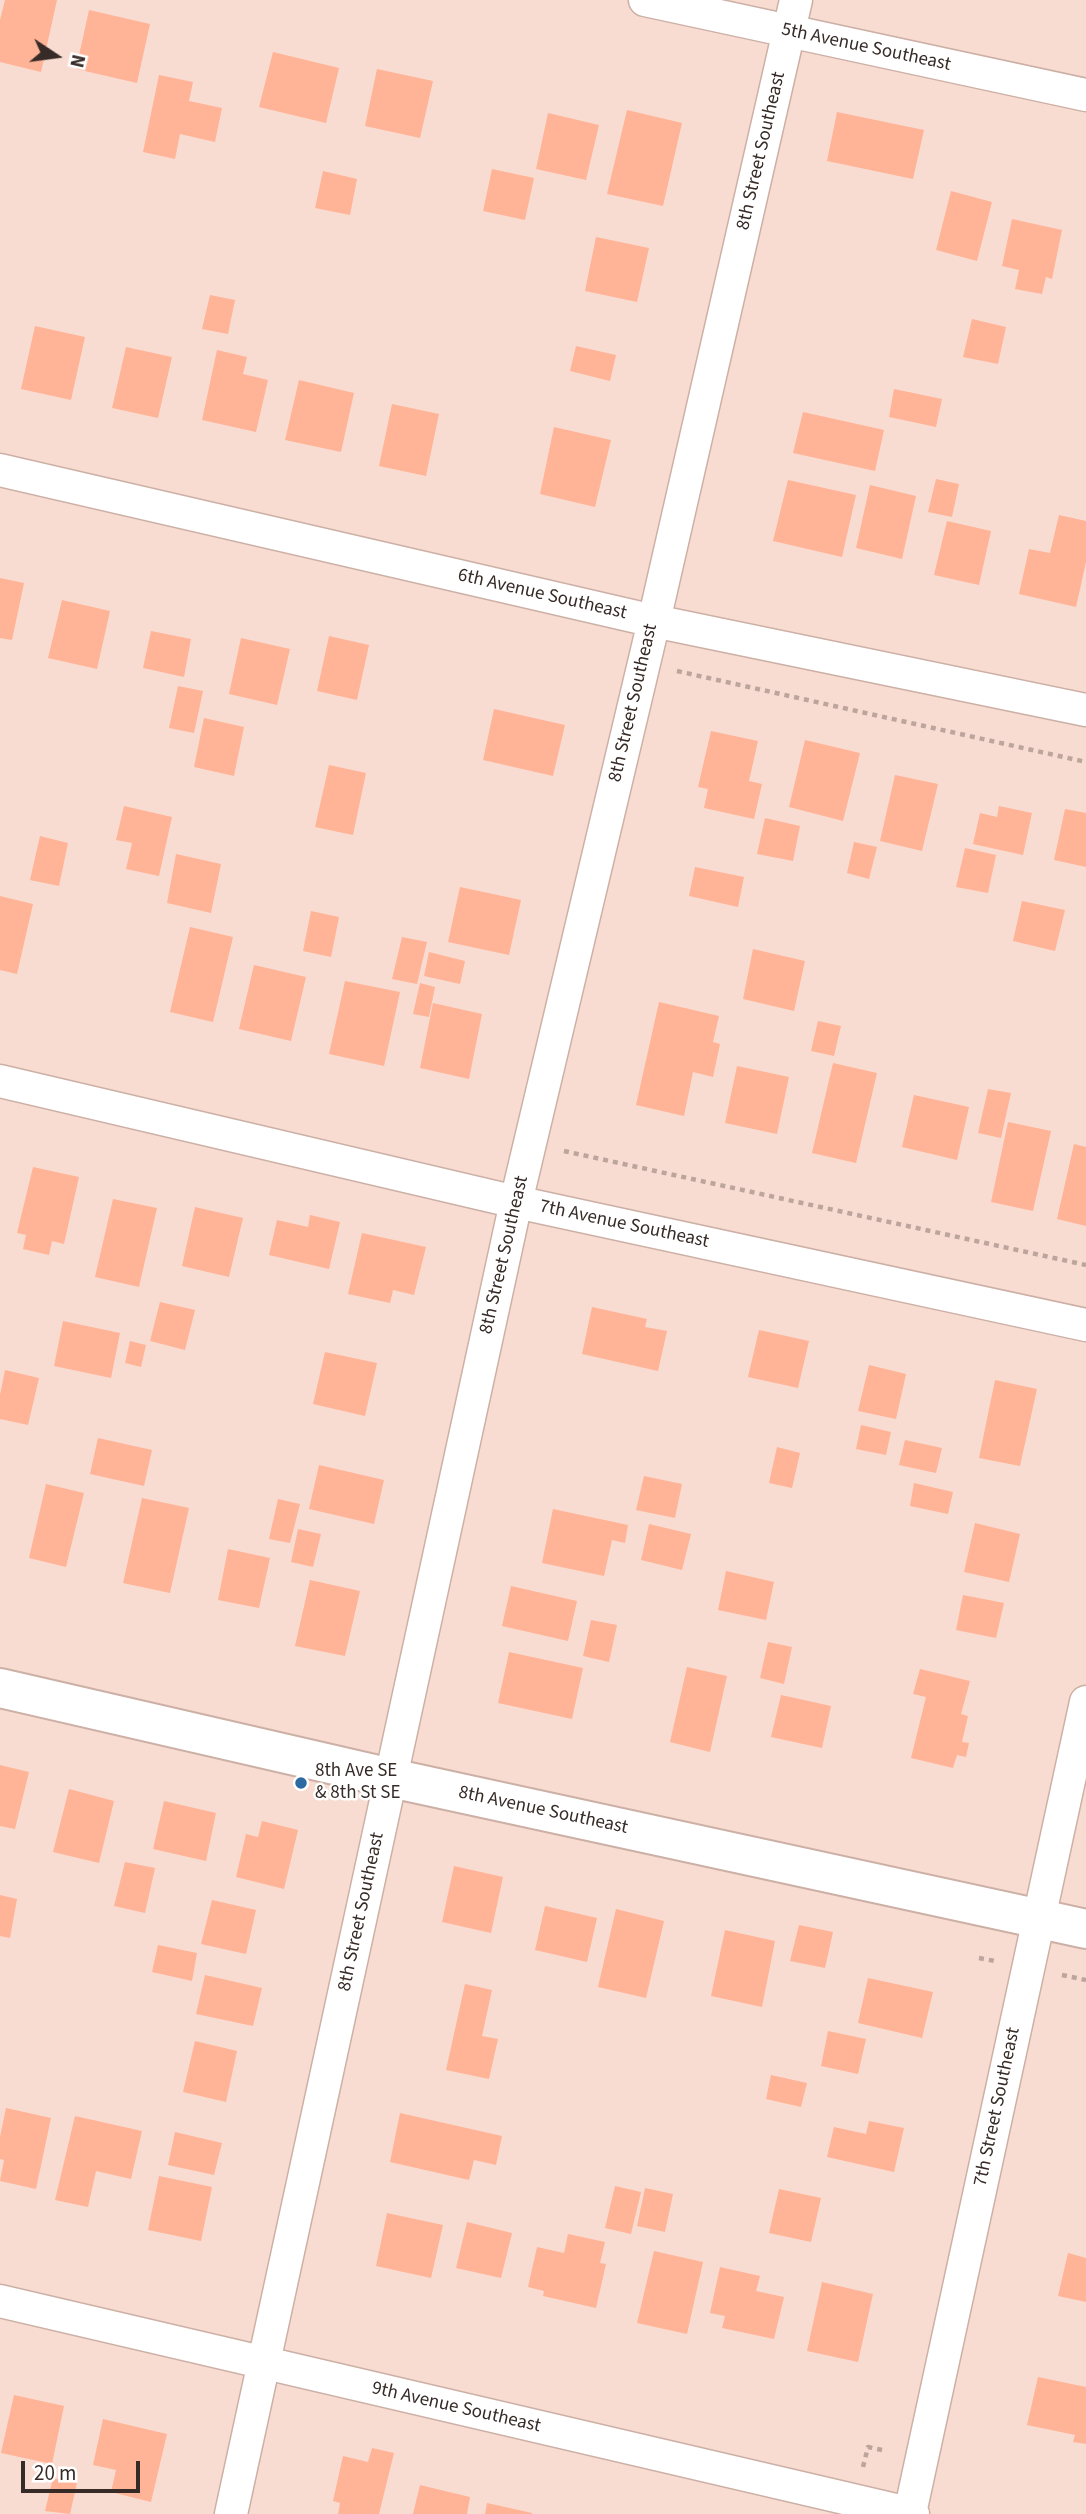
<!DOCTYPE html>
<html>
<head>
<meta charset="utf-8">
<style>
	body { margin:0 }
	#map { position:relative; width:1086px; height:2514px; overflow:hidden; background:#f9dcd1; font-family:"Source Sans 3",sans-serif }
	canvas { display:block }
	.north { position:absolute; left:21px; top:21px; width:70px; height:70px; -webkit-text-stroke:5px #fff; paint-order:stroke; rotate:103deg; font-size:19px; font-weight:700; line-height:28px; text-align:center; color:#362b27 }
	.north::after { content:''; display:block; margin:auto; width:24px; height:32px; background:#362b27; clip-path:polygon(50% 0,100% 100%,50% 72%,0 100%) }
	.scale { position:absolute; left:21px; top:2461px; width:119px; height:32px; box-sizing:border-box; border:4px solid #362b27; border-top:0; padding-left:9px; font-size:21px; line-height:24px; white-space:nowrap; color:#362b27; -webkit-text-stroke:5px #fff; paint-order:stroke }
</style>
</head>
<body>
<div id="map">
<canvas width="1086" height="2514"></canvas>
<div class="north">N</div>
<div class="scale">20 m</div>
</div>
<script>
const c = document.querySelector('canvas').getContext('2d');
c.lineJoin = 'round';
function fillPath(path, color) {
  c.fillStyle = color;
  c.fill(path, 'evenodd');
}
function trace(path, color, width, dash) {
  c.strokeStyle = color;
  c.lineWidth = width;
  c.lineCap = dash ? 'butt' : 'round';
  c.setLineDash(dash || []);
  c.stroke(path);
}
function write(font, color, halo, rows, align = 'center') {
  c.font = font + ' "Source Sans 3",sans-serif';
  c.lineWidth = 5;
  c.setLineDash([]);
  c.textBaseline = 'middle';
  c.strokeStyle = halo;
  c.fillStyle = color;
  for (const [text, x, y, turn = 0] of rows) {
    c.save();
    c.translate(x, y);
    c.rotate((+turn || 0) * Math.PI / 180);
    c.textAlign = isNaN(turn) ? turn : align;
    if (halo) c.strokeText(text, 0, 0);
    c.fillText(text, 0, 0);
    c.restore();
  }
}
fillPath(new Path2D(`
	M5,0H57L41,72L0,62V20Z
	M89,10L150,24L137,83L76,69Z
	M273,52L339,68L326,123L259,107Z
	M377,69L433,81L420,138L365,126Z
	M159,75L193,82L189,101L222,108L215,142L180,134L175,159L143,152Z
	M627,110L682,123L663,206L607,194Z
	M837,112L924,130L913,179L827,161Z
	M548,113L599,125L586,180L536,169Z
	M492,169L534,178L525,220L483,211Z
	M323,171L357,179L350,215L315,208Z
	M951,191L992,202L977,261L936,250Z
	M1012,219L1062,230L1052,279L1046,277L1042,294L1015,289L1019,270L1002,266Z
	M596,237L649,248L637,302L585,291Z
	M210,295L235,300L228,334L202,329Z
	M972,319L1006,327L998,364L963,357Z
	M35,326L85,337L71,400L21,389Z
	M576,346L616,355L610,381L570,371Z
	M126,347L172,357L158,418L112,408Z
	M217,350L247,357L243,374L268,380L256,432L202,420Z
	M299,380L354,393L341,452L285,440Z
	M894,389L942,399L936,427L889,417Z
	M392,404L439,414L426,476L379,466Z
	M803,412L884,430L875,471L793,453Z
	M554,427L611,440L595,507L540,494Z
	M936,479L959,484L952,517L928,512Z
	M788,480L856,495L842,557L773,541Z
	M870,485L916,496L902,559L856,548Z
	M1059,515L1086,521V562L1076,607L1019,594L1029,549L1050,553Z
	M947,521L991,531L979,585L934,575Z
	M0,578L24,583L12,640L0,638Z
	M62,600L110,611L97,669L48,658Z
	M151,631L191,639L184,677L143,668Z
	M329,636L369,645L357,700L317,691Z
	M241,638L290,649L277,705L229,694Z
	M178,686L203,691L194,733L169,728Z
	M494,709L565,725L553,776L483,760Z
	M204,718L244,727L234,776L194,767Z
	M711,731L758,741L749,781L762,784L754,819L704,808L708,789L698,787Z
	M805,740L860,753L843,821L789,807Z
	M329,765L366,773L353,835L315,827Z
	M895,775L938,784L922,851L880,841Z
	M124,806L172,817L159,876L126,869L132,843L116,840Z
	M999,806L1032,813L1023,855L973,844L980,813L997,817Z
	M1065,809L1086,813V867L1054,860Z
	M765,818L800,826L793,861L757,854Z
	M40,836L68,843L59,886L30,880Z
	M854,842L877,847L869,879L847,873Z
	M965,848L996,855L988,893L956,887Z
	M176,854L221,864L211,913L167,903Z
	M695,867L744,877L738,907L689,896Z
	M460,887L521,900L509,955L448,942Z
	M0,896L33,904L17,974L0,970Z
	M1022,901L1065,910L1055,951L1013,941Z
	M311,911L339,917L331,957L303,951Z
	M190,927L233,937L213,1022L170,1012Z
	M402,937L427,942L417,984L392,979Z
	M753,949L805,961L794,1011L743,999Z
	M429,952L465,961L460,984L424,976Z
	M254,965L306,977L291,1041L239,1029Z
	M345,981L400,992L384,1066L329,1054Z
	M420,983L435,987L429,1017L413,1014Z
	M659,1002L719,1016L713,1042L720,1044L713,1077L693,1072L684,1116L636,1105Z
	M433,1003L482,1014L469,1079L420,1068Z
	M818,1021L841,1026L834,1056L811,1051Z
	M833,1063L877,1073L856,1163L812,1153Z
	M737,1066L789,1077L777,1134L725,1123Z
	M988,1089L1011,1093L1001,1138L978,1133Z
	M914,1095L969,1107L957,1160L902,1147Z
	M1008,1122L1051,1131L1033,1211L991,1202Z
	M1074,1144L1086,1147V1226L1057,1219Z
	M33,1167L79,1177L64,1244L52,1241L49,1255L23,1249L26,1235L17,1233Z
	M113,1199L157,1208L139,1287L95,1277Z
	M195,1207L243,1218L229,1277L182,1266Z
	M310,1215L340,1222L329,1269L269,1255L277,1220L308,1227Z
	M362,1233L426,1247L414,1295L393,1290L390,1303L348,1294Z
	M160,1302L195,1310L185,1350L150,1341Z
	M592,1307L647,1319L645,1327L667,1331L658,1371L582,1354Z
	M63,1321L120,1333L111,1378L54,1366Z
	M759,1330L809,1341L798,1388L748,1377Z
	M130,1341L146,1345L141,1367L125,1363Z
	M325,1352L377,1363L365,1416L313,1404Z
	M869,1365L906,1374L896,1419L858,1411Z
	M5,1370L39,1378L28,1425L0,1419V1395Z
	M995,1380L1037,1389L1020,1466L979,1458Z
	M861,1425L891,1432L886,1455L856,1449Z
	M98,1438L152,1450L144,1486L90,1474Z
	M905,1440L942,1448L936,1473L899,1465Z
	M777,1447L800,1453L792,1488L769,1483Z
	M319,1465L384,1480L374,1524L309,1509Z
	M644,1476L682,1484L675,1518L636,1510Z
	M914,1483L953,1492L948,1514L910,1506Z
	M46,1484L84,1493L66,1567L29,1558Z
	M142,1498L189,1508L170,1593L123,1583Z
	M278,1499L300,1504L290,1543L269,1539Z
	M553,1509L628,1525L625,1543L612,1540L604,1576L542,1563Z
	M975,1523L1020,1534L1009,1582L964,1572Z
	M649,1524L691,1534L682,1570L641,1560Z
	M298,1529L321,1534L313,1567L291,1562Z
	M228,1549L270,1558L259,1608L218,1600Z
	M726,1571L774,1582L766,1620L718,1610Z
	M310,1580L360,1591L345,1656L295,1646Z
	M511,1586L577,1601L568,1641L502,1626Z
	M963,1595L1004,1603L996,1638L956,1630Z
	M591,1620L617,1625L609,1662L583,1656Z
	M768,1642L792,1647L784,1684L760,1678Z
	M509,1652L583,1668L572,1719L498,1703Z
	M687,1667L727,1676L710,1752L670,1742Z
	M920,1669L970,1681L961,1714L968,1716L962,1742L969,1743L966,1757L957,1755L953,1768L911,1758L926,1697L913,1694Z
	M781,1695L831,1706L822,1748L771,1737Z
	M0,1765L29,1772L15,1829L0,1826Z
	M69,1789L114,1801L99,1863L53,1852Z
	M164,1801L216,1813L206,1861L153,1849Z
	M262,1821L298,1830L284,1889L236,1877L246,1834L258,1837Z
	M125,1862L155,1868L145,1913L114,1906Z
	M454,1866L503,1877L491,1933L442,1922Z
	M0,1895L17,1899L10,1938L0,1936Z
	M212,1900L256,1910L246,1954L201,1944Z
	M545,1906L597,1918L587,1962L535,1950Z
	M616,1909L664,1921L646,1998L598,1987Z
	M799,1925L833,1932L825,1968L790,1961Z
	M725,1930L775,1941L762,2007L711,1996Z
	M158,1945L197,1953L192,1981L152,1972Z
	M205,1975L262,1988L253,2026L196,2014Z
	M868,1978L933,1992L922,2038L858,2023Z
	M465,1984L492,1990L482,2036L498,2039L489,2079L446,2070Z
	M828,2031L866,2039L858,2074L821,2066Z
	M195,2041L237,2051L226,2102L183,2092Z
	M771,2075L807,2083L801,2107L766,2099Z
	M6,2108L51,2118L36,2189L0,2181L4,2160L0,2159V2137Z
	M400,2113L502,2136L496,2165L474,2160L469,2180L390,2162Z
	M75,2116L142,2131L131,2179L96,2171L88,2207L55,2200Z
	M869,2121L904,2128L894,2172L827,2157L834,2127L866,2134Z
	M175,2132L222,2143L214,2175L168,2165Z
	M159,2176L212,2187L201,2241L148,2230Z
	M615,2186L641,2192L631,2234L605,2228Z
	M645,2188L673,2194L665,2232L637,2226Z
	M779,2189L821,2198L811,2242L769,2233Z
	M387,2213L443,2225L431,2278L376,2266Z
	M467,2222L512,2233L501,2278L456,2268Z
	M568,2234L605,2242L600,2263L606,2264L596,2308L543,2296L544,2291L528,2287L537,2247L564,2253Z
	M654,2251L703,2262L687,2334L637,2323Z
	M1068,2253L1086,2258V2302L1058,2296Z
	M720,2267L760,2276L756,2291L784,2297L774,2339L722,2328L725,2316L710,2313Z
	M822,2282L873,2294L858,2362L807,2351Z
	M1038,2377L1086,2387V2444L1073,2442L1075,2435L1027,2425Z
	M14,2395L64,2406L52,2464L1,2453Z
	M103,2419L167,2434L151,2502L111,2492L116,2470L93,2465Z
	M372,2448L394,2453L379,2514H338L340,2503L333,2501L343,2456L368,2462Z
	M53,2478L77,2483L70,2514L45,2511Z
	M420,2485L470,2497L467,2514H413Z
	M487,2503L532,2513V2514H485Z`), '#ffb397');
const street = new Path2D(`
	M645,0L1086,95
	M0,470L654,621L1086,710
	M0,1081L516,1202L1086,1325
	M0,2301L913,2514
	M910,2513L1086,1702
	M231,2514L516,1202L654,621L796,0`);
const secondary = new Path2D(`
	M0,1688L391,1778L1086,1929`);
trace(street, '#ccb0a6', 35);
trace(secondary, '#ccb0a6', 42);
trace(new Path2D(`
	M677,671L1086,762
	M564,1151L1086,1265
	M979,1958L995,1961
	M1062,1975L1086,1980
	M863,2467L868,2447L887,2451`), '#bca59c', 4.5, [5, 5]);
trace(street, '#fff', 32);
trace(secondary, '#fff', 38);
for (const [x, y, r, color] of [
	[301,1783,7,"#2d6aa1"]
]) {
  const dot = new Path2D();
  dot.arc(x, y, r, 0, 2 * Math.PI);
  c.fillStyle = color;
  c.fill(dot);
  trace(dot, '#fff', 2.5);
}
write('19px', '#362b27', '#fff', [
	["5th Avenue Southeast",866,48,12],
	["8th Street Southeast",762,151,-77],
	["6th Avenue Southeast",542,595,13],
	["8th Street Southeast",634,703,-77],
	["7th Avenue Southeast",624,1225,12],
	["8th Street Southeast",505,1255,-77],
	["8th Avenue Southeast",543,1811,12],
	["8th Street Southeast",362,1912,-78],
	["7th Street Southeast",998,2107,-78],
	["9th Avenue Southeast",456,2408,13]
]);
write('19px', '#362b27', '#fff', [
	["8th Ave SE",315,1772],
	["& 8th St SE",315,1794]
], 'left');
</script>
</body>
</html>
